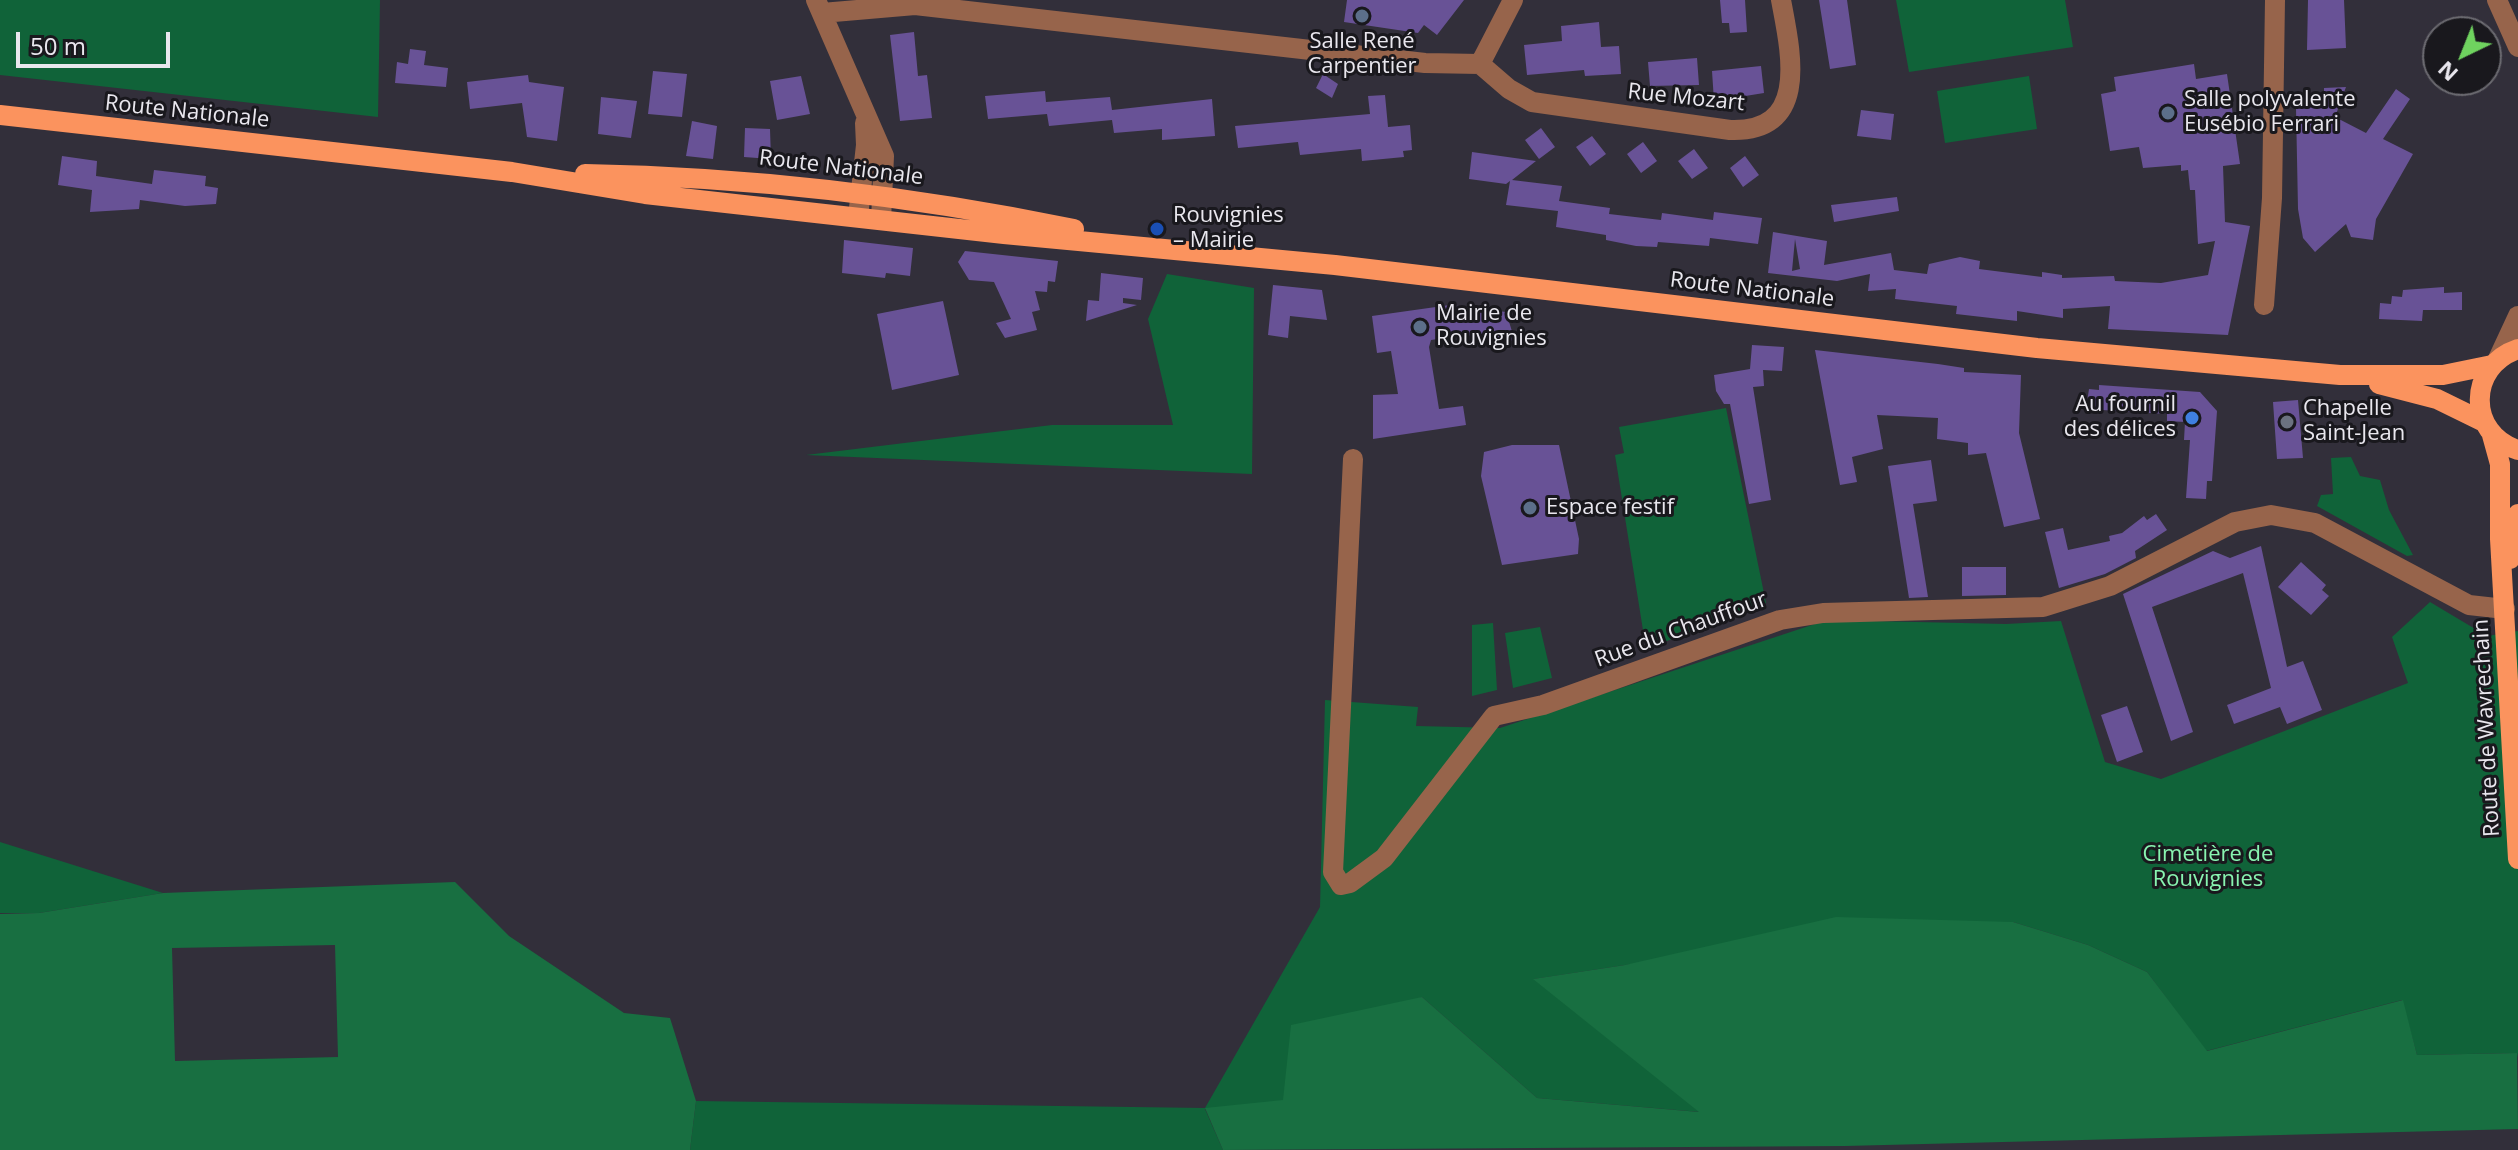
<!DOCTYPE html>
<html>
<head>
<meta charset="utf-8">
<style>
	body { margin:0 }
	#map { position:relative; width:2518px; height:1150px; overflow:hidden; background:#322f3a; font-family:"Open Sans",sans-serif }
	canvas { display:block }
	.north { position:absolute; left:2422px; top:16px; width:80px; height:80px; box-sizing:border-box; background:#19181d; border:2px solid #6c6b71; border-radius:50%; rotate:223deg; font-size:22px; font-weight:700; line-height:32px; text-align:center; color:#e9e7ee }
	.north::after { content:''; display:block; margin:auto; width:28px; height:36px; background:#6fd35f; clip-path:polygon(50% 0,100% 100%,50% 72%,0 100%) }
	.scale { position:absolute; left:16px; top:32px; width:154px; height:36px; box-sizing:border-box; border:4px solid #e9e7ee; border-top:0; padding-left:10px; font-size:24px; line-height:28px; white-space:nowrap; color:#e9e7ee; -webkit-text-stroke:6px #19181d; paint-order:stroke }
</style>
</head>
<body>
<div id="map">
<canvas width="2518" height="1150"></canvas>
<div class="north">N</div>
<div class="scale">50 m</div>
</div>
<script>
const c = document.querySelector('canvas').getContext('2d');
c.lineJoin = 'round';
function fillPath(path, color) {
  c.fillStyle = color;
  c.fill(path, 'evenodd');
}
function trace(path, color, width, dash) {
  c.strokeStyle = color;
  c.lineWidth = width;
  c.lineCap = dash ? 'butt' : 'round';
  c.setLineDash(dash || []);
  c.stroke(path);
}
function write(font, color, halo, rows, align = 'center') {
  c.font = font + ' "Open Sans",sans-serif';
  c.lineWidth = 6;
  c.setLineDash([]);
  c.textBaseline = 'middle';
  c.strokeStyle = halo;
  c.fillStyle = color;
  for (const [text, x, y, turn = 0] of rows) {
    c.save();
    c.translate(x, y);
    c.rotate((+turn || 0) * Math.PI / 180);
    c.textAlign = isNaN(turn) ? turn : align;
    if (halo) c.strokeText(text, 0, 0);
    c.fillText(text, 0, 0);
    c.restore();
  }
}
fillPath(new Path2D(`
	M0,0H380L378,117L0,75Z
	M1896,0H2065L2073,47L1909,72Z
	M2029,76L2037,129L1945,143L1937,91Z
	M1167,274L1254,288L1252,474L806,455L1052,425H1173L1148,319Z
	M1726,408L1766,603L1646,649L1615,455L1624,453L1619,427Z
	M2351,457L2360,476L2380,480L2389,510L2413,555L2407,556L2317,506L2321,495L2333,494L2331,458Z
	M2430,602L2487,636L2518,631V1058L2517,1053L2417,1055L2402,1000L2206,1051L2147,972L2088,945L2013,922L1625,965L1534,979L1700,1112L1537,1098L1422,997L1283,1101L1205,1109L1223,1150H690L696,1101L1205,1108L1320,907L1325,700L1418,707L1416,726L1500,728L1827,620L2006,624L2061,621L2105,762L2161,779L2408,683L2392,637Z
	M1493,623L1497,690L1472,696V625Z
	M1540,627L1552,678L1513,688L1505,633Z
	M0,842L163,893L39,913H0Z`), '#106339');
fillPath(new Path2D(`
	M455,882L509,936L624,1013L670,1018L696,1101L690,1150H0V914L39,913L163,893ZM335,945L338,1057L175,1061L172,948Z
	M1836,917L2013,922L2088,945L2147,972L2207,1051L2403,1000L2417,1055L2517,1053L2518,1129L1845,1146L1223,1150L1205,1108L1283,1100L1291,1025L1422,997L1537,1098L1699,1112L1533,979L1625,965Z`), '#186f41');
fillPath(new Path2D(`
	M1347,0H1464L1437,35L1424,25L1418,33L1344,22Z
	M1720,0H1745L1747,32L1730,33L1729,23H1722Z
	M1819,0H1847L1856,65L1830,69Z
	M2308,0H2344L2346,48L2307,50Z
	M1599,22L1601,47L1619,46L1621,74L1585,76L1584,70L1527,75L1524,45L1562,41L1561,26Z
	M914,32L918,76L927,75L932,118L900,121L890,35Z
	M410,49L426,51L424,65L448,68L446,87L395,83L397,62L408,64Z
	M1697,58L1699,85L1650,86L1648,62Z
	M2194,64L2196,79L2227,74L2240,164L2223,166L2225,222L2250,226L2228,335L2108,329L2110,306L2063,309V318L2017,311V321L1956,314L1957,306L1895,299L1896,289L1868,291L1870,274L1837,281L1768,273L1773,232L1827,241L1824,265L1891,253L1894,270L1927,274L1929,264L1960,257L1980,261L1979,269L2042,277V272L2062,275V278L2114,276L2115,281L2161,283L2208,275L2215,241L2198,244L2195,190H2190L2188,170L2181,171V165L2143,168L2139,147L2110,151L2101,94L2116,91L2114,77ZM1795,239L1800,269L1792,271Z
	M1761,66L1764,93L1714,101L1712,71Z
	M653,71L687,74L682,117L648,114Z
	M1323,74L1338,84L1332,98L1316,88Z
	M528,75L529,82L564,87L557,141L527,137L522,103L470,109L467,82Z
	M801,76L810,114L777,120L770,81Z
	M2346,87L2335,117L2366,133L2396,89L2410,99L2383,139L2413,154L2376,219L2373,240L2351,237L2346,224L2315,252L2303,238L2298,209L2296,108L2324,107V88Z
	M1045,91L1046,102L1110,97L1112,110L1212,99L1215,136L1162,140V129L1114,133L1112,120L1049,126L1047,114L988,119L985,96Z
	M1385,95L1388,127L1410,125L1412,150L1403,151L1404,157L1362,161L1361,149L1300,155L1298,142L1238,148L1235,126L1370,114L1368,96Z
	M601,97L637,101L631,138L598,134Z
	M1861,110L1894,114L1891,140L1857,136Z
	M692,121L717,126L713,159L686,156Z
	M745,128L770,129L771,159L744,157Z
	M1541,128L1555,147L1539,159L1525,140Z
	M1592,136L1606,154L1590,166L1576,147Z
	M1643,142L1657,161L1641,173L1627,154Z
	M1694,149L1708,168L1692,179L1678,161Z
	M1472,152L1536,161L1512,180L1562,186L1559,201L1610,208L1609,214L1661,220L1662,213L1713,220L1714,212L1762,218L1758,244L1710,238L1709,246L1658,242L1657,247L1636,246L1606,240V235L1556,227L1558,211L1506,205L1510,181L1506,184L1469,179Z
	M62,156L97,161L96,176L152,184L154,170L206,176L205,186L218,188L216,204L185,206L140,200L139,209L90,212L92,190L58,185Z
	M1745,156L1759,175L1743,187L1730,168Z
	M1897,197L1899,211L1834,222L1831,205Z
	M844,240L913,248L910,276L886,273L885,278L842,273Z
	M965,251L1058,261L1055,282L1048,281L1047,292L1035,291L1040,310L1032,312L1037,330L1005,338L996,323L1011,319L994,282L969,280L958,262Z
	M1101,273L1143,278L1141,300L1123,298V303L1137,305L1086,321L1088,300L1099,301Z
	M1273,285L1322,290L1327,320L1290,316L1288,338L1268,335Z
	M2444,287V293L2462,292V310H2423L2422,321L2379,319L2380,303L2391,304L2392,296L2402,297L2403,290Z
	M943,301L959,375L892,390L877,314Z
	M1450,305L1506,312L1515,341L1465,335L1431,340L1429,347L1439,409L1463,406L1466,425L1373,439V395L1398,394L1391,351L1377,353L1372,316Z
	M1752,345L1784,347L1782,371L1763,370L1764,386L1753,387L1771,500L1749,504L1730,404H1724L1716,391L1714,375L1750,369Z
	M1815,350L1938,364L1964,368V372L2021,375L2019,433L2040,519L2004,527L1986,453L1968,455V443L1937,439L1938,418L1877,415L1883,449L1852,457L1857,482L1840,485Z
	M2099,385L2200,392L2217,411L2212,481H2207L2206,499L2186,498L2190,440H2184L2185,422L2167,421V414L2086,409L2089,389L2099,390Z
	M2298,400L2303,458L2277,459L2273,402Z
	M1512,445H1559L1579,539L1578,554L1502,565L1481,476L1484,452Z
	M1931,460L1937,501L1913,504L1928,597L1909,598L1888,466Z
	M2156,514L2167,530L2135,551L2136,558L2105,574L2059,588L2045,532L2063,528L2068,550L2110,541L2109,536L2122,533L2144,516L2147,520Z
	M2261,546L2287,667L2303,661L2322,710L2287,724L2280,707L2234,724L2227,705L2271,688L2243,573L2152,607L2193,732L2171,741L2123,594L2213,551L2230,558Z
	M2301,562L2326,585L2322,590L2329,596L2311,615L2278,587Z
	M1962,567H2006V595L1962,596Z
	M2127,706L2143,752L2117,762L2101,715Z`), '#685296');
trace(new Path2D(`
	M816,0L884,156L881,220
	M2497,0L2518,47
	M822,13L915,5L1425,63L1480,64
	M1480,64L1509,89L1532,102L1730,130C1810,133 1791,53 1781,0
	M1480,64L1513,0
	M858,217L866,145L865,123
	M2264,305L2272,198L2275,0
	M2498,359L2518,316
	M1353,459L1333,872L1341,885L1350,883L1384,858L1494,716L1543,705L1780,620L1823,613L2043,607L2110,586L2235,522L2271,515L2315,523L2469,605L2505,609`), '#97644b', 20);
trace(new Path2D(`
	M0,115L512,172L645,194L1004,234L1335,265L2037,348L2340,375H2443L2492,365
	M585,174C749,177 913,196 1074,229
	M2518,349C2467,366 2467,434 2518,450
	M2379,384L2437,399L2484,422
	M2492,435L2500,464V539L2518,859
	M2510,559L2518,514`), '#fb935e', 20);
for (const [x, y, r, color] of [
	[1362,16,8,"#5c6f8a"],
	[2168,113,8,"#5c6f8a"],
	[1157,229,8,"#1a4fb4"],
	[1420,327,8,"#5c6f8a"],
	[2192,418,8,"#3f7fe0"],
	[2287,422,8,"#6b7280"],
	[1530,508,8,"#5c6f8a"]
]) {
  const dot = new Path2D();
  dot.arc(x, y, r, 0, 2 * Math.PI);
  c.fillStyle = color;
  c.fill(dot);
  trace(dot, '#19181d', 3);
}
write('22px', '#e9e7ee', '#19181d', [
	["Salle René",1362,42,"center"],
	["Carpentier",1362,67,"center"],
	["Salle polyvalente",2184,100],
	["Eusébio Ferrari",2184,125],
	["Rouvignies",1173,216],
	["– Mairie",1173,241],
	["Mairie de",1436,314],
	["Rouvignies",1436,339],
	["Au fournil",2176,405,"right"],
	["des délices",2176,430,"right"],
	["Chapelle",2303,409],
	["Saint-Jean",2303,434],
	["Espace festif",1546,508]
], 'left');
write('22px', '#e9e7ee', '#19181d', [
	["Rue Mozart",1686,98,6],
	["Route Nationale",187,112,6],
	["Route Nationale",841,168,7],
	["Route Nationale",1752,290,7],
	["Rue du Chauffour",1681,630,-20],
	["Route de Wavrechain",2487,728,-93]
]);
write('22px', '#88f4b0', '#19181d', [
	["Cimetière de",2208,855],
	["Rouvignies",2208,880]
]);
</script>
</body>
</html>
